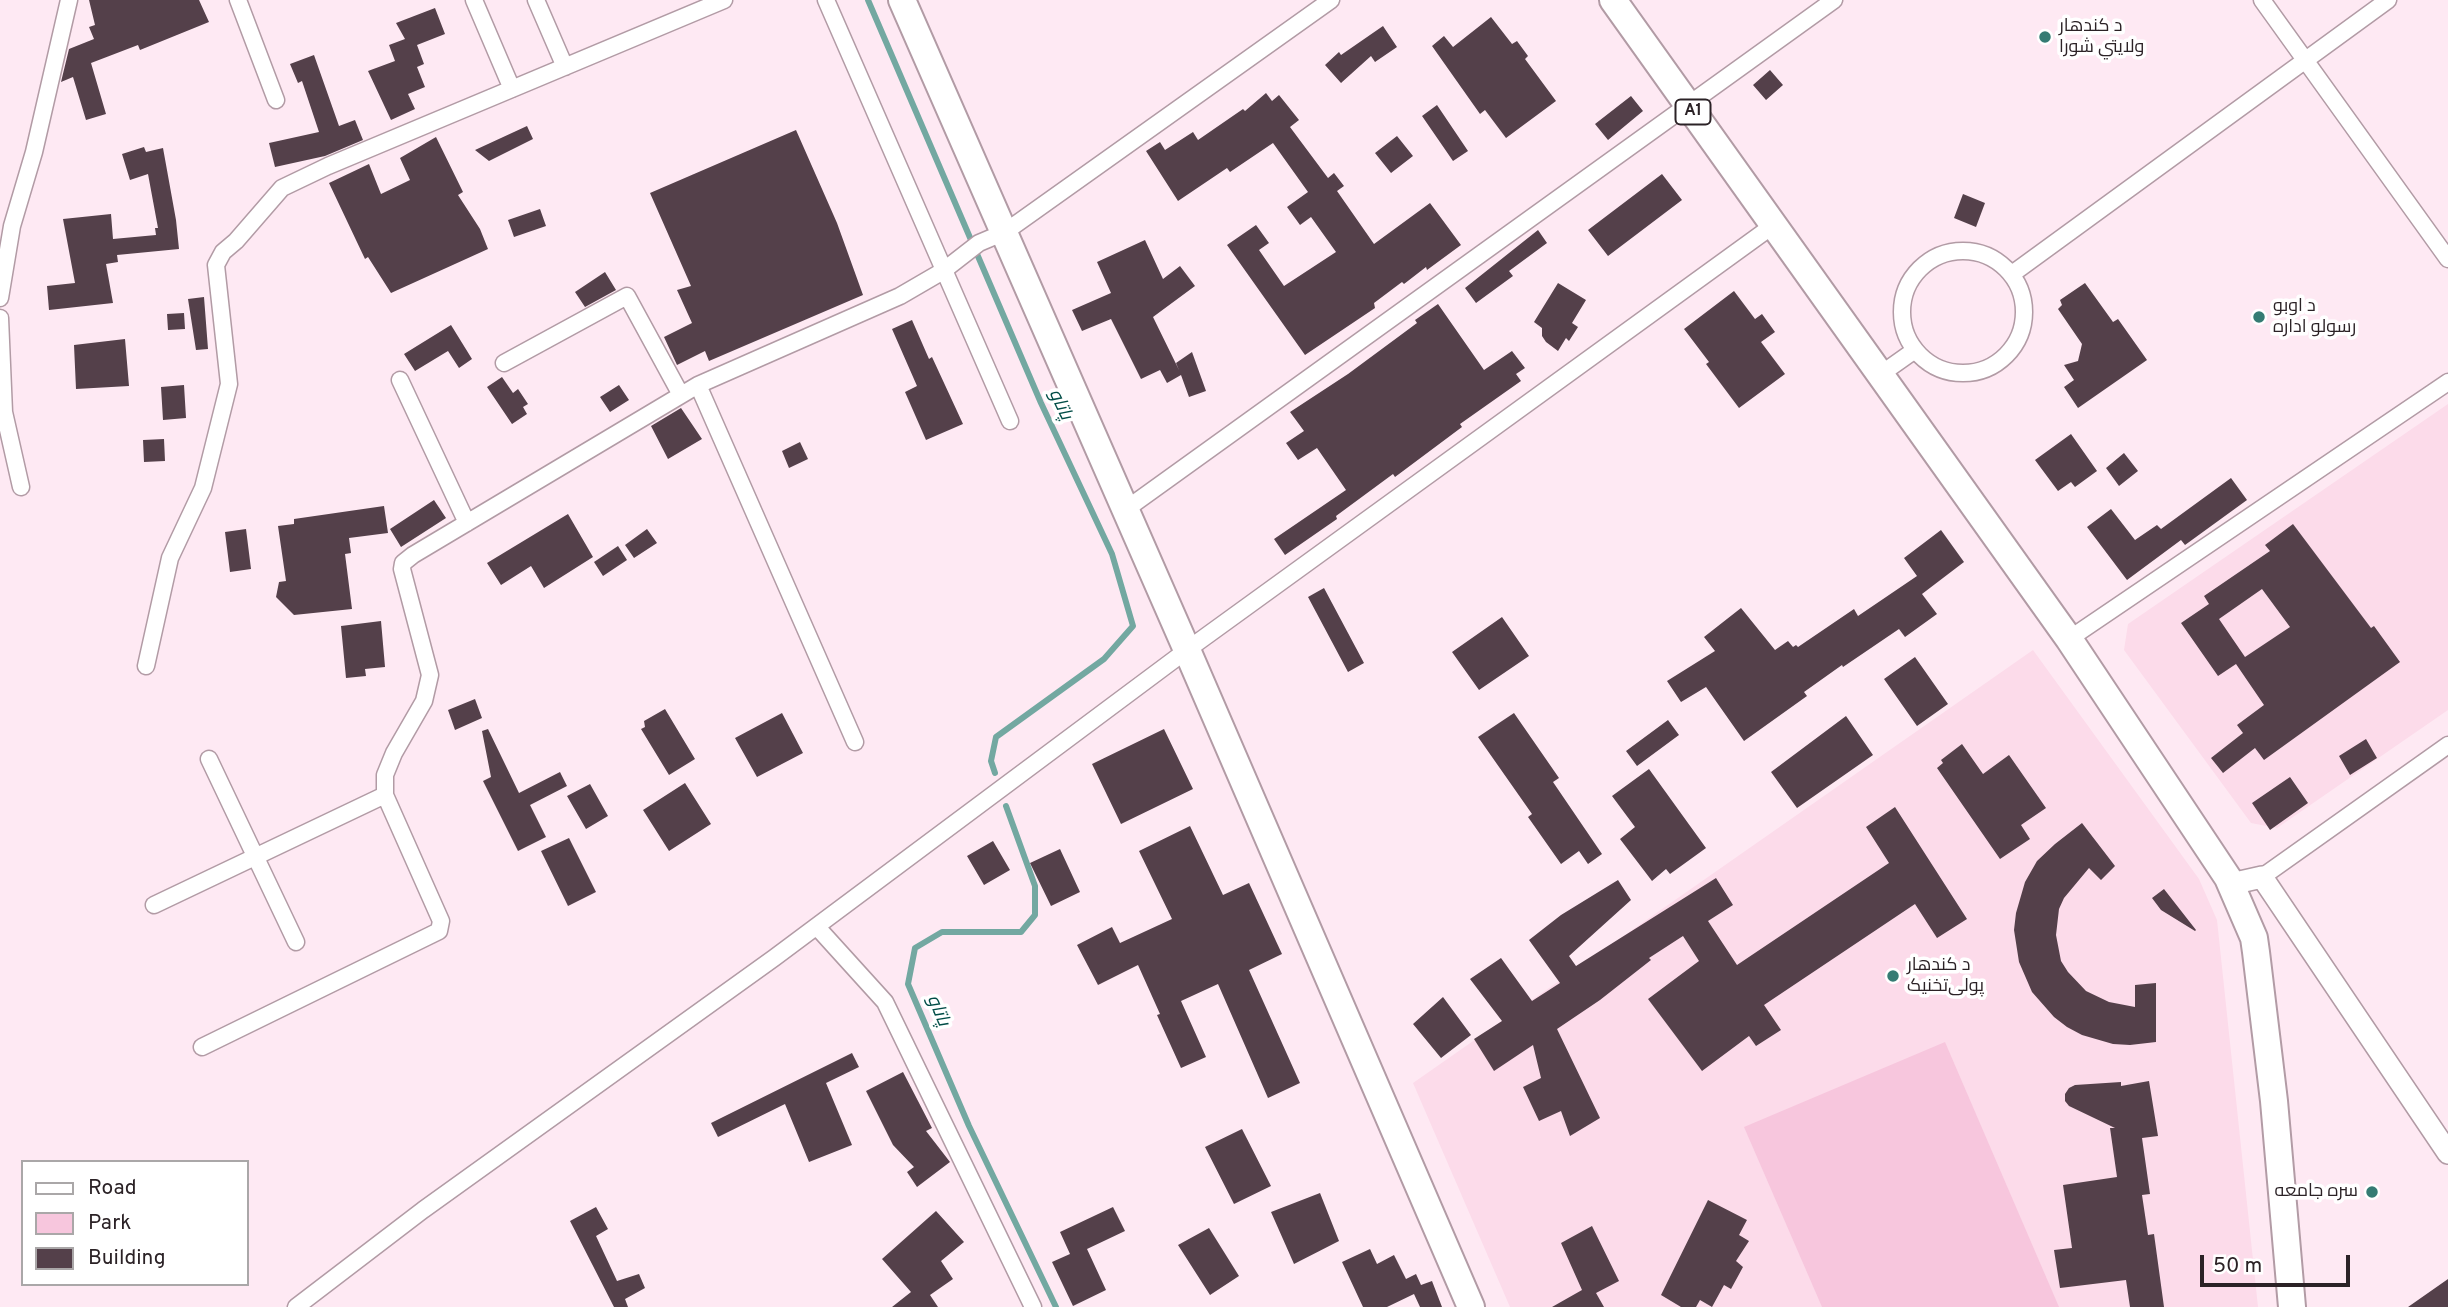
<!DOCTYPE html>
<html>
<head>
<meta charset="utf-8">
<style>
	body { margin:0 }
	#map { position:relative; width:2448px; height:1307px; overflow:hidden; background:#fee9f3; font-family:Overpass,sans-serif }
	canvas { display:block }
	.legend { position:absolute; left:21px; top:1160px; width:228px; height:126px; box-sizing:border-box; background:#fff; border:2px solid #aaa7a8; margin:0; padding:9px 12px; list-style:none; font-size:21px; color:#2b2226 }
	.legend li { display:flex; align-items:center; gap:14px; height:35px }
	.legend b { width:35px; border:2px solid #aaa7a8 }
	.scale { position:absolute; left:2200px; top:1255px; width:150px; height:32px; box-sizing:border-box; border:4px solid #2b2226; border-top:0; padding-left:9px; font-size:21px; line-height:24px; white-space:nowrap; color:#2b2226; -webkit-text-stroke:5px #fff; paint-order:stroke }
</style>
</head>
<body>
<div id="map">
<canvas width="2448" height="1307"></canvas>
<ul class="legend">
<li><b style="height:9px;background:#fff"></b>Road</li>
<li><b style="height:19px;background:#f7c6dd"></b>Park</li>
<li><b style="height:19px;background:#54404a"></b>Building</li>
</ul>
<div class="scale">50 m</div>
</div>
<script>
const c = document.querySelector('canvas').getContext('2d');
c.lineJoin = 'round';
function fillPath(path, color) {
  c.fillStyle = color;
  c.fill(path, 'evenodd');
}
function trace(path, color, width, dash) {
  c.strokeStyle = color;
  c.lineWidth = width;
  c.lineCap = dash ? 'butt' : 'round';
  c.setLineDash(dash || []);
  c.stroke(path);
}
function write(font, color, halo, rows, align = 'center') {
  c.font = font + ' Overpass,Cairo,sans-serif';
  c.lineWidth = 7;
  c.setLineDash([]);
  c.textBaseline = 'middle';
  c.strokeStyle = halo;
  c.fillStyle = color;
  for (const [text, x, y, turn = 0] of rows) {
    c.save();
    c.translate(x, y);
    c.rotate((+turn || 0) * Math.PI / 180);
    c.textAlign = isNaN(turn) ? turn : align;
    if (halo) c.strokeText(text, 0, 0);
    c.fillText(text, 0, 0);
    c.restore();
  }
}
fillPath(new Path2D(`
	M2448,404V710L2277,828L2251,823L2124,650L2128,624Z
	M2033,650L2199,879L2217,920L2258,1307H1510L1413,1083Z`), '#fcdbea');
fillPath(new Path2D(`
	M1945,1042L2059,1307H1822L1744,1127Z`), '#f7c6dd');
trace(new Path2D(`
	M868,0L1041,403L1112,554L1133,626L1104,659L996,737L991,761L995,773
	M1006,806L1035,886V915L1021,932H942L915,948L908,984L969,1126L1056,1307`), '#73a8a1', 6);
fillPath(new Path2D(`
	M89,0H199L209,22L140,50L138,45L91,63L106,114L86,120L73,77L61,82L69,49L94,39L89,27L95,25Z
	M435,8L445,34L417,45L424,64L417,67L425,87L408,94L415,109L391,120L368,71L395,61L389,45L405,39L396,23Z
	M1491,17L1512,44L1517,41L1528,56L1525,59L1556,101L1506,138L1485,110L1480,114L1432,46L1444,36L1453,47Z
	M1383,26L1397,47L1375,62L1371,56L1341,83L1325,65L1339,52L1341,55Z
	M314,55L339,126L355,120L363,140L325,156L275,167L269,143L319,132L302,81L298,83L290,64Z
	M1770,70L1783,85L1766,100L1753,85Z
	M1266,93L1272,101L1279,95L1299,120L1290,127L1328,178L1334,173L1344,186L1337,191L1374,244L1430,203L1461,245L1427,270L1426,267L1404,284L1402,282L1374,303L1375,308L1305,355L1227,245L1256,225L1269,243L1259,250L1284,286L1336,252L1311,217L1300,225L1287,207L1308,192L1273,143L1230,172L1227,168L1178,201L1146,151L1160,142L1165,150L1193,132L1198,140L1243,109L1245,111Z
	M1631,96L1643,111L1608,140L1595,124Z
	M1437,105L1468,151L1453,161L1422,116Z
	M527,126L533,139L489,161L475,150Z
	M796,130L837,223L863,295L709,361L705,351L677,365L664,337L692,323L677,290L691,286L650,193Z
	M1397,136L1413,156L1391,173L1375,153Z
	M436,137L463,192L458,195L480,229L488,249L391,293L368,257L365,259L329,183L369,164L381,194L410,180L400,158Z
	M144,147L146,152L163,148L176,220L179,249L117,255L118,262L106,264L113,303L49,310L47,286L75,283L63,219L111,214L113,239L156,235L155,228H158L148,174L130,180L122,154Z
	M1662,174L1682,200L1608,256L1588,230Z
	M1963,194L1985,203L1976,227L1954,218Z
	M540,209L546,226L514,237L508,220Z
	M1538,230L1547,243L1509,271L1513,276L1476,303L1465,288Z
	M1145,240L1163,279L1180,266L1195,286L1153,317L1179,370L1176,363L1192,352L1206,391L1189,397L1181,375L1167,383L1160,370L1141,379L1111,319L1082,331L1072,310L1111,293L1097,262Z
	M605,272L616,290L585,307L575,292Z
	M1558,283L1586,300L1572,323L1578,327L1569,341L1566,338L1558,351L1546,342L1542,336V328L1534,322Z
	M2085,283L2113,322L2118,319L2147,360L2078,408L2064,387L2074,380L2064,365L2078,361L2082,344L2058,309L2062,305L2060,300Z
	M1734,291L1755,319L1762,314L1775,332L1761,342L1785,374L1739,408L1706,364L1709,362L1684,329Z
	M204,297L208,349L196,350L188,299Z
	M1438,304L1484,370L1512,351L1525,368L1516,374L1521,381L1460,424L1462,427L1395,477L1393,474L1336,516L1337,519L1285,555L1274,539L1346,490L1317,448L1298,460L1286,443L1304,431L1290,412L1348,374L1417,323L1415,320Z
	M184,313L185,329L168,330L167,314Z
	M912,320L929,359L932,357L963,424L926,440L905,392L917,386L892,329Z
	M451,325L472,359L459,368L448,351L415,371L404,354Z
	M125,339L129,386L76,389L74,345Z
	M502,377L513,393L518,389L528,404L523,407L527,414L512,424L487,387Z
	M184,385L186,418L163,420L161,387Z
	M619,385L629,400L610,412L600,397Z
	M681,408L702,439L668,459L651,426Z
	M2071,434L2097,471L2075,487L2071,482L2058,491L2035,460Z
	M164,439L165,461L144,462L143,440Z
	M800,442L808,459L789,468L782,451Z
	M2124,453L2138,471L2119,486L2106,468Z
	M2231,478L2247,500L2185,545L2181,540L2127,580L2087,527L2111,509L2135,540L2157,525L2161,529Z
	M434,500L446,518L401,547L390,529Z
	M384,506L388,533L349,538L351,553L345,554L352,609L294,615L276,597L279,582L286,581L278,526L294,524V519Z
	M568,514L593,557L544,588L531,566L501,585L487,563Z
	M2293,524L2371,628L2374,626L2400,662L2264,760L2255,748L2223,773L2211,758L2243,733L2237,725L2264,705L2236,664L2218,676L2181,623L2209,604L2204,596L2270,551L2265,545ZM2262,589L2290,627L2245,657L2219,619Z
	M246,529L251,569L230,572L225,532Z
	M647,529L657,543L634,558L625,545Z
	M1941,530L1964,562L1922,594L1937,614L1905,637L1899,629L1843,667L1842,665L1804,692L1807,696L1744,741L1706,687L1681,702L1667,681L1715,651L1704,637L1741,608L1775,650L1788,641L1793,647L1796,645L1798,647L1854,609L1858,616L1917,576L1904,558Z
	M618,546L627,560L603,576L594,562Z
	M1324,588L1364,663L1348,672L1308,597Z
	M1502,617L1529,656L1479,690L1452,652Z
	M381,621L385,667L365,669L366,676L346,678L341,626Z
	M1915,657L1948,704L1917,726L1884,679Z
	M475,699L482,718L455,730L448,710Z
	M665,709L695,759L669,775L641,729L645,727L644,721Z
	M782,713L803,753L757,777L735,738Z
	M1514,713L1559,778L1553,782L1602,854L1588,864L1579,851L1561,864L1528,817L1532,814L1478,737Z
	M1846,716L1873,755L1797,808L1771,772Z
	M1668,720L1679,735L1637,766L1626,751Z
	M488,729L519,793L560,772L567,786L530,805L546,837L518,851L483,781L491,777L482,731Z
	M1164,729L1193,789L1121,824L1092,764Z
	M2366,739L2377,758L2350,775L2339,756Z
	M1962,744L1983,774L2009,755L2046,808L2021,825L2030,839L2000,859L1937,768L1943,763L1941,760Z
	M1649,769L1706,848L1670,874L1666,869L1652,881L1620,839L1635,827L1612,796Z
	M2290,777L2308,803L2270,830L2252,803Z
	M685,783L711,824L669,851L643,810Z
	M590,784L608,816L586,829L567,796Z
	M1895,807L1967,919L1937,938L1915,904L1764,1005L1781,1030L1756,1046L1749,1036L1702,1071L1648,999L1699,961L1683,936L1649,958L1651,960L1600,1000L1557,1029L1600,1118L1570,1136L1561,1111L1539,1121L1523,1087L1541,1078L1533,1045L1494,1071L1474,1039L1502,1021L1470,979L1501,958L1532,1001L1560,983L1529,940L1561,915L1618,880L1631,900L1569,956L1576,966L1716,878L1733,905L1708,921L1737,965L1889,863L1866,827Z
	M2082,823L2115,866L2101,880L2089,868L2064,898L2059,909L2056,935L2061,961L2068,972L2086,991L2109,1002L2135,1007V985L2156,983V1042L2130,1045L2113,1044L2082,1035L2067,1027L2054,1017L2032,992L2019,962L2014,930L2016,913L2025,882L2037,861L2055,844Z
	M1190,826L1223,895L1249,883L1282,954L1249,970L1300,1083L1268,1098L1218,984L1181,1001L1206,1057L1181,1068L1157,1015L1160,1014L1138,965L1098,985L1077,945L1112,927L1120,943L1172,919L1139,851Z
	M569,838L596,892L568,906L541,851Z
	M993,841L1010,870L984,885L967,856Z
	M1060,849L1080,892L1051,906L1030,863Z
	M2164,889L2196,930L2195,931L2161,910L2152,898Z
	M1443,997L1471,1035L1441,1058L1413,1024Z
	M852,1053L859,1067L826,1083L852,1145L809,1162L785,1104L718,1137L711,1123Z
	M903,1072L932,1128L926,1131L950,1162L917,1187L907,1172L914,1167L893,1145L866,1091Z
	M2149,1081L2158,1136L2142,1138L2150,1194L2142,1195L2148,1235L2154,1234L2164,1307H2130L2126,1280L2060,1288L2054,1250L2072,1248L2063,1185L2117,1177L2110,1128H2115L2069,1106L2065,1101V1094L2069,1088L2075,1085L2121,1082V1086Z
	M1242,1129L1271,1186L1234,1204L1205,1147Z
	M1320,1193L1339,1241L1294,1264L1271,1212Z
	M1708,1200L1747,1220L1739,1235L1749,1241L1736,1261L1743,1267L1731,1289L1724,1285L1712,1307L1700,1300L1696,1307H1681L1661,1295Z
	M596,1207L608,1229L596,1236L617,1281L639,1274L645,1288L625,1299L628,1307H614L570,1221Z
	M1113,1207L1125,1231L1087,1249L1106,1290L1073,1306L1052,1262L1070,1254L1060,1232Z
	M936,1211L964,1242L941,1261L953,1279L930,1295L938,1307H892L911,1292L882,1259Z
	M1592,1226L1619,1281L1596,1293L1604,1307H1552L1582,1290L1561,1243Z
	M1209,1228L1239,1276L1210,1295L1178,1245Z
	M1370,1249L1377,1264L1394,1255L1406,1279L1416,1274L1421,1285L1432,1281L1442,1307H1420L1414,1294L1387,1307H1363L1342,1262Z
	M2448,1279V1307H2408Z`), '#54404a');
const minor = new Path2D(`
	M238,0L276,100
	M474,0L512,89
	M536,0L565,67
	M826,0L1010,421
	M2262,0L2448,259
	M1902 312a61 61 0 1 1 122 0a61 61 0 1 1-122 0Z
	M2012,274L2388,0
	M0,298L12,226L34,152L69,0
	M0,318L4,412L21,487
	M504,363L627,296L681,395
	M1881,374L1915,350
	M400,380L467,523
	M698,385L855,742
	M1125,510L1834,0
	M2069,639L2448,382
	M146,666L170,558L203,488L229,384L216,265L223,252L236,241L282,188L328,166L724,0
	M209,759L296,942
	M2262,877L2448,745
	M154,905L385,795
	M817,927L885,1002L1033,1307
	M202,1047L439,931L441,921L385,795V775L394,753L424,701L430,675L402,569L403,563L413,555L698,385L900,296L943,271L979,243L1005,232L1331,0
	M296,1307L423,1210L774,958L1187,650L1775,224`);
const tertiary = new Path2D(`
	M2231,884L2262,877L2448,1153`);
const primary = new Path2D(`
	M902,0L1187,650L1471,1307
	M1613,0L2069,639L2228,878L2254,938L2256,952L2274,1101L2292,1307`);
trace(minor, '#b29ba5', 19);
trace(tertiary, '#b29ba5', 24);
trace(primary, '#b29ba5', 30);
trace(minor, '#fff', 16);
trace(tertiary, '#fff', 21);
trace(primary, '#fff', 26);
for (const [x, y, r, color] of [
	[2045,37,7,"#357b73"],
	[2259,317,7,"#357b73"],
	[1893,976,7,"#357b73"],
	[2372,1192,7,"#357b73"]
]) {
  const dot = new Path2D();
  dot.arc(x, y, r, 0, 2 * Math.PI);
  c.fillStyle = color;
  c.fill(dot);
  trace(dot, '#fff', 2.5);
}
for (const [x, y, w] of [
	[1693,112,35]
]) {
  const box = new Path2D();
  box.roundRect(x - w / 2, y - 12.5, w, 25, 5);
  c.fillStyle = '#fff';
  c.fill(box);
  trace(box, '#2b2226', 2);
}
write('bold 16px', '#2b2226', null, [
	["A1",1693,112]
]);
write('18px', '#2b2226', '#fff', [
	["د کندهار",2059,27],
	["ولايتي شورا",2059,48],
	["د اوبو",2273,307],
	["رسولو اداره",2273,328],
	["د کندهار",1907,966],
	["پولی‌تخنیک",1907,987],
	["سره جامعه",2358,1192,"right"]
], 'left');
write('italic 19px', '#014c46', '#fff', [
	["پاتاو",1059,405,65],
	["پاتاو",937,1011,67]
]);
</script>
</body>
</html>
